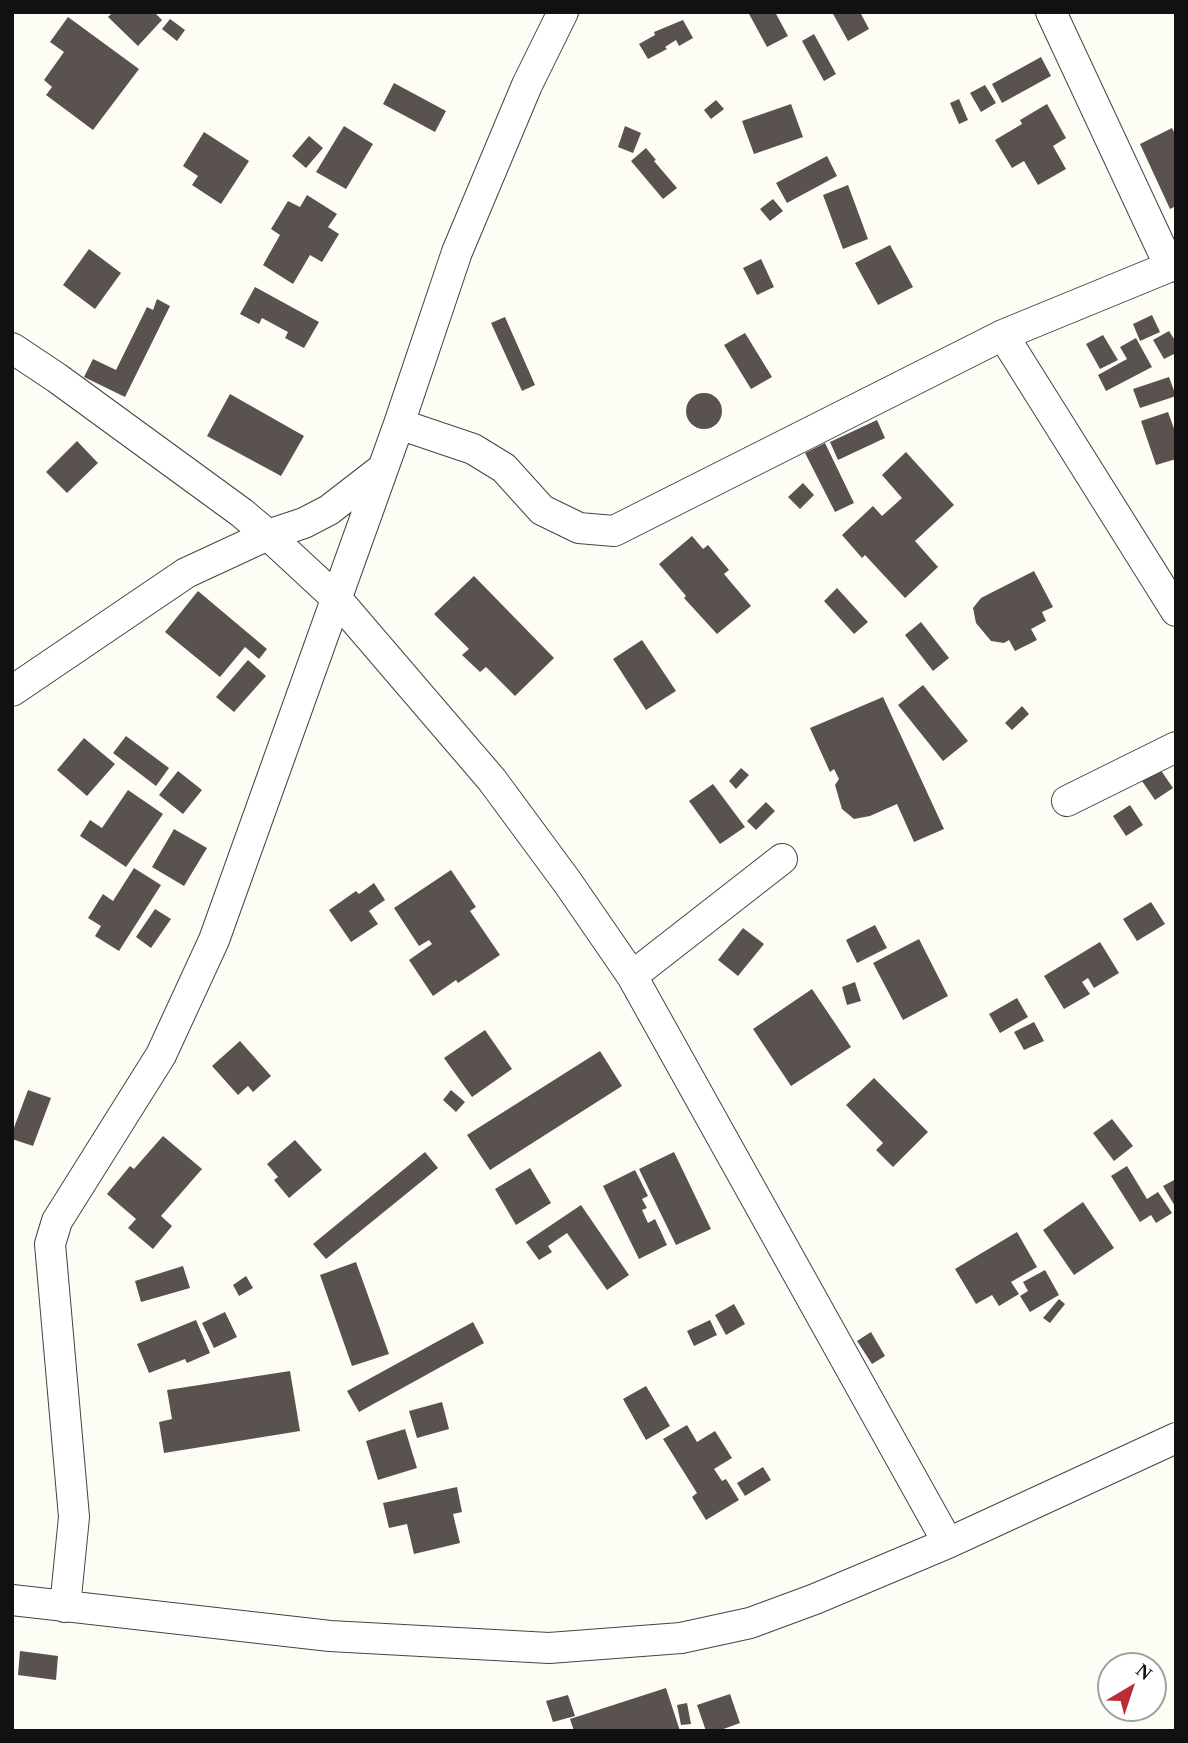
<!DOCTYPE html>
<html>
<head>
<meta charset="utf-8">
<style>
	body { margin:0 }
	#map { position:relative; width:1188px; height:1743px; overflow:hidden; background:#fefdf5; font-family:"Times New Roman",serif }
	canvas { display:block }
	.frame { position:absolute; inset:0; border:14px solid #111; pointer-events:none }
	.north { position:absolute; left:1097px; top:1652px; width:70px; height:70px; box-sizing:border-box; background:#fff; border:2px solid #a0a0a0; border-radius:50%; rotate:39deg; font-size:19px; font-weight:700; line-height:28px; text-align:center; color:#111 }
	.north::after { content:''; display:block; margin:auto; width:24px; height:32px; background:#bc2e35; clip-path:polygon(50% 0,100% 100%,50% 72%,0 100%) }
</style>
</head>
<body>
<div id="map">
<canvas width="1188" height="1743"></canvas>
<div class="frame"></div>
<div class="north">N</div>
</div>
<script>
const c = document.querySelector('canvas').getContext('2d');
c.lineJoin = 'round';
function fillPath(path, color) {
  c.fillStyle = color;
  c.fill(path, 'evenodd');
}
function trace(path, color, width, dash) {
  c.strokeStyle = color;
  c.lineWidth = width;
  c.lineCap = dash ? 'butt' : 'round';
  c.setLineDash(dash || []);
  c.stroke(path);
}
fillPath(new Path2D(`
	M113,12H154L162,20L138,46L108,17Z
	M748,12H775L788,36L767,47Z
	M832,12H860L869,29L848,41Z
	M68,17L139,69L93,130L46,95L52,87L44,80L64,52L50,42Z
	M170,19L185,30L177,41L162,29Z
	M683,20L693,38L679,46L676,40L665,47L667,49L648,59L639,44L655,35L654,32Z
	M814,34L836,74L824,81L802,41Z
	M1041,57L1051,76L1002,103L992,84Z
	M394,83L446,111L435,132L383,104Z
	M985,85L996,103L981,112L970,93Z
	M959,99L968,120L959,124L950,103Z
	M716,100L724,109L711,119L704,110Z
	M791,104L803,137L754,154L742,121Z
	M1047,104L1066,138L1053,146L1066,169L1038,185L1024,161L1012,168L995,140L1022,124L1020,120Z
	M344,126L373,144L346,189L316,172Z
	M625,126L641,133L633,153L618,147Z
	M1172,128L1176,136V206L1170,209L1140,144Z
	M204,132L249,161L221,204L192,185L198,176L183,166Z
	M309,136L323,148L306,168L292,156Z
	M646,148L656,160L654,161L677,188L663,199L631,161Z
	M827,156L837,176L787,203L776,183Z
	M848,185L868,239L843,249L823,195Z
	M307,195L337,214L328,227L339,234L322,262L310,255L293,284L263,265L280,235L271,229L288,201L300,207Z
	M773,199L783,211L770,221L760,209Z
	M890,245L913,287L878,305L855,263Z
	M89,249L121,273L95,309L63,285Z
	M761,259L774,287L757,295L743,268Z
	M255,287L319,322L304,348L285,338L288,332L262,318L259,324L240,314Z
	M157,299L170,306L125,397L84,377L93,359L116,370L147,307L153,310Z
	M1152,315L1160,332L1140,341L1133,324Z
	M505,317L535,385L522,391L491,323Z
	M1169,331L1176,342V353L1164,359L1153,340Z
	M745,333L772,377L751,389L724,345Z
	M1103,335L1118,360L1100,369L1086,344Z
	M1136,338L1152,367L1106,391L1098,375L1127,359L1120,347Z
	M1169,377L1176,396L1140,408L1133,389Z
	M686 411a18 18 0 1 1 36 0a18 18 0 1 1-36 0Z
	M230,394L304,436L281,476L207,436Z
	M1168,412L1176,434V459L1156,465L1141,421Z
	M877,420L885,438L838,460L830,442Z
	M77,441L98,463L67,493L46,472Z
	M825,443L854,503L835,512L805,453Z
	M906,452L954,505L915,541L938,567L905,598L865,555L862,558L842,535L873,506L882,516L902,498L882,475Z
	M803,483L814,495L800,509L788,497Z
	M692,536L703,549L708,545L729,570L724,574L751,606L717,634L684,598L686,596L659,564Z
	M1034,571L1053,607L1042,612L1046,621L1031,629L1037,640L1015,651L1009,640L1004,643L991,641L976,623L973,608L981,598Z
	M474,576L554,658L515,696L486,667L480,672L462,655L469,649L434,614Z
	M837,588L868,622L854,634L824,601Z
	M198,591L267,649L259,659L245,647L220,677L165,632Z
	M921,622L949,658L933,671L905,635Z
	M642,640L676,691L646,710L613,659Z
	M248,660L266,676L234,712L216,697Z
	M923,685L968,741L943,761L898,705Z
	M883,697L944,829L914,842L897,804L870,816L854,819L842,809L835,785L839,779L834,769L830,772L810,728Z
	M1022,706L1029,714L1012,730L1005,723Z
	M126,736L169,768L156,786L113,753Z
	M84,738L115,764L87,796L57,770Z
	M741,768L749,775L736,789L729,781Z
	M1160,769L1173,788L1155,800L1142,781Z
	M178,771L202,790L183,814L159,795Z
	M713,784L745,827L720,844L689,801Z
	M128,790L163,814L126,867L80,836L90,820L102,828Z
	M766,802L775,811L756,830L747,821Z
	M1130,805L1143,825L1126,836L1113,816Z
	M174,829L207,848L184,886L152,867Z
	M134,868L161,885L119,951L95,936L101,926L88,918L103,894L113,901Z
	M451,870L476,907L470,911L500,955L458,983L456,980L433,996L409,960L432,944L429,940L419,946L394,908Z
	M374,883L385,900L369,911L378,924L351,942L329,910L356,891L359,894Z
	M1151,902L1165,924L1137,941L1123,919Z
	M155,909L171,919L151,948L136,937Z
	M875,925L887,948L857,963L846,940Z
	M743,928L764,944L738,976L718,960Z
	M919,939L948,996L903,1020L873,963Z
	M1100,942L1119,973L1094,988L1088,978L1082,982L1090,994L1064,1009L1044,976Z
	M855,982L861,1001L847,1005L842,987Z
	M812,989L851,1047L791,1086L753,1029Z
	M1017,998L1028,1017L1000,1033L989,1014Z
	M1034,1022L1044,1041L1024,1050L1014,1032Z
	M485,1030L512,1069L472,1097L444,1058Z
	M240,1041L271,1076L253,1092L248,1086L238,1095L212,1066Z
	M600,1051L622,1086L490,1170L467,1135Z
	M874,1078L928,1132L893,1167L876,1150L883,1143L846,1105Z
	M28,1090L51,1098L33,1146L12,1139V1133Z
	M451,1090L465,1102L456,1112L443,1100Z
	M1112,1119L1133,1146L1114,1161L1093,1133Z
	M163,1136L202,1169L161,1216L172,1226L153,1249L128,1228L136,1219L107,1194L130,1166L134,1169Z
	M295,1140L322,1170L289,1198L274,1180L278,1177L267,1164Z
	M425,1152L438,1168L326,1259L313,1244Z
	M674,1152L711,1229L676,1245L639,1169Z
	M1127,1166L1147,1199L1158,1192L1172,1213L1156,1223L1151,1215L1140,1222L1111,1176Z
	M530,1168L551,1203L516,1225L495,1189Z
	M635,1170L648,1196L642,1199L647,1208L642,1210L648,1223L655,1219L667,1245L639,1259L603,1186Z
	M1176,1179V1208L1163,1186Z
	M1083,1202L1114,1248L1074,1275L1043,1230Z
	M581,1205L629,1275L607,1290L567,1233L548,1246L552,1252L539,1260L526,1242Z
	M1017,1232L1037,1267L1011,1282L1019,1294L999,1306L992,1295L976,1304L955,1269Z
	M356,1262L389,1354L352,1366L320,1275Z
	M183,1266L190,1288L141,1302L135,1281Z
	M1045,1270L1059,1295L1030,1312L1020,1296L1028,1291L1023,1282Z
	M246,1276L253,1288L239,1296L233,1285Z
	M1059,1299L1065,1304L1050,1323L1043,1318Z
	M734,1304L745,1324L726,1335L715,1315Z
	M225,1312L237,1337L214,1348L202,1323Z
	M196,1320L210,1353L187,1363L185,1359L149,1373L137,1344Z
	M710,1320L717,1335L694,1346L687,1331Z
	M473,1322L484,1343L359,1412L347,1391Z
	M871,1332L885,1356L872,1364L857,1341Z
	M290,1371L300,1431L164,1453L159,1422L172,1419L167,1390Z
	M646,1386L670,1426L646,1440L623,1399Z
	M442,1402L449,1429L417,1438L409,1411Z
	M687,1425L697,1442L715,1431L732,1458L714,1469L722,1481L726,1479L739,1500L706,1520L692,1497L697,1493L663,1439Z
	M405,1429L417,1468L378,1480L366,1441Z
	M763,1467L771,1480L745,1496L737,1483Z
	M457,1487L462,1512L453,1514L460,1543L414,1554L407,1524L389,1528L383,1503Z
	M20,1651L58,1656L56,1680L18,1675Z
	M666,1688L680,1731H574L570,1719Z
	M730,1694L740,1723L718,1731H706L697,1705Z
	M568,1695L575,1716L553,1722L546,1701Z
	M687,1703L691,1724L681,1725L677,1705Z`), '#59524e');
const minor = new Path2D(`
	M1051,12L1170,267
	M1003,335L1176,611
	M12,348L57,378L242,513L268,535L336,598L492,780L568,883L632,976
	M399,424L473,449L504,468L542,510L579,528L614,531L1003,335L1176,264
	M12,691L186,573L268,535L304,523L329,510L382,469
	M1067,801L1176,747
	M782,859L632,976L948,1543
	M12,1600L330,1636L549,1648L681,1638L750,1623L815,1599L948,1543L1176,1438
	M65,1607L74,1517L50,1244L57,1221L161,1055L214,940L399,424L457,252L527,85L563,12`);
trace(minor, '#444', 32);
trace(minor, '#fff', 30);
</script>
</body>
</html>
